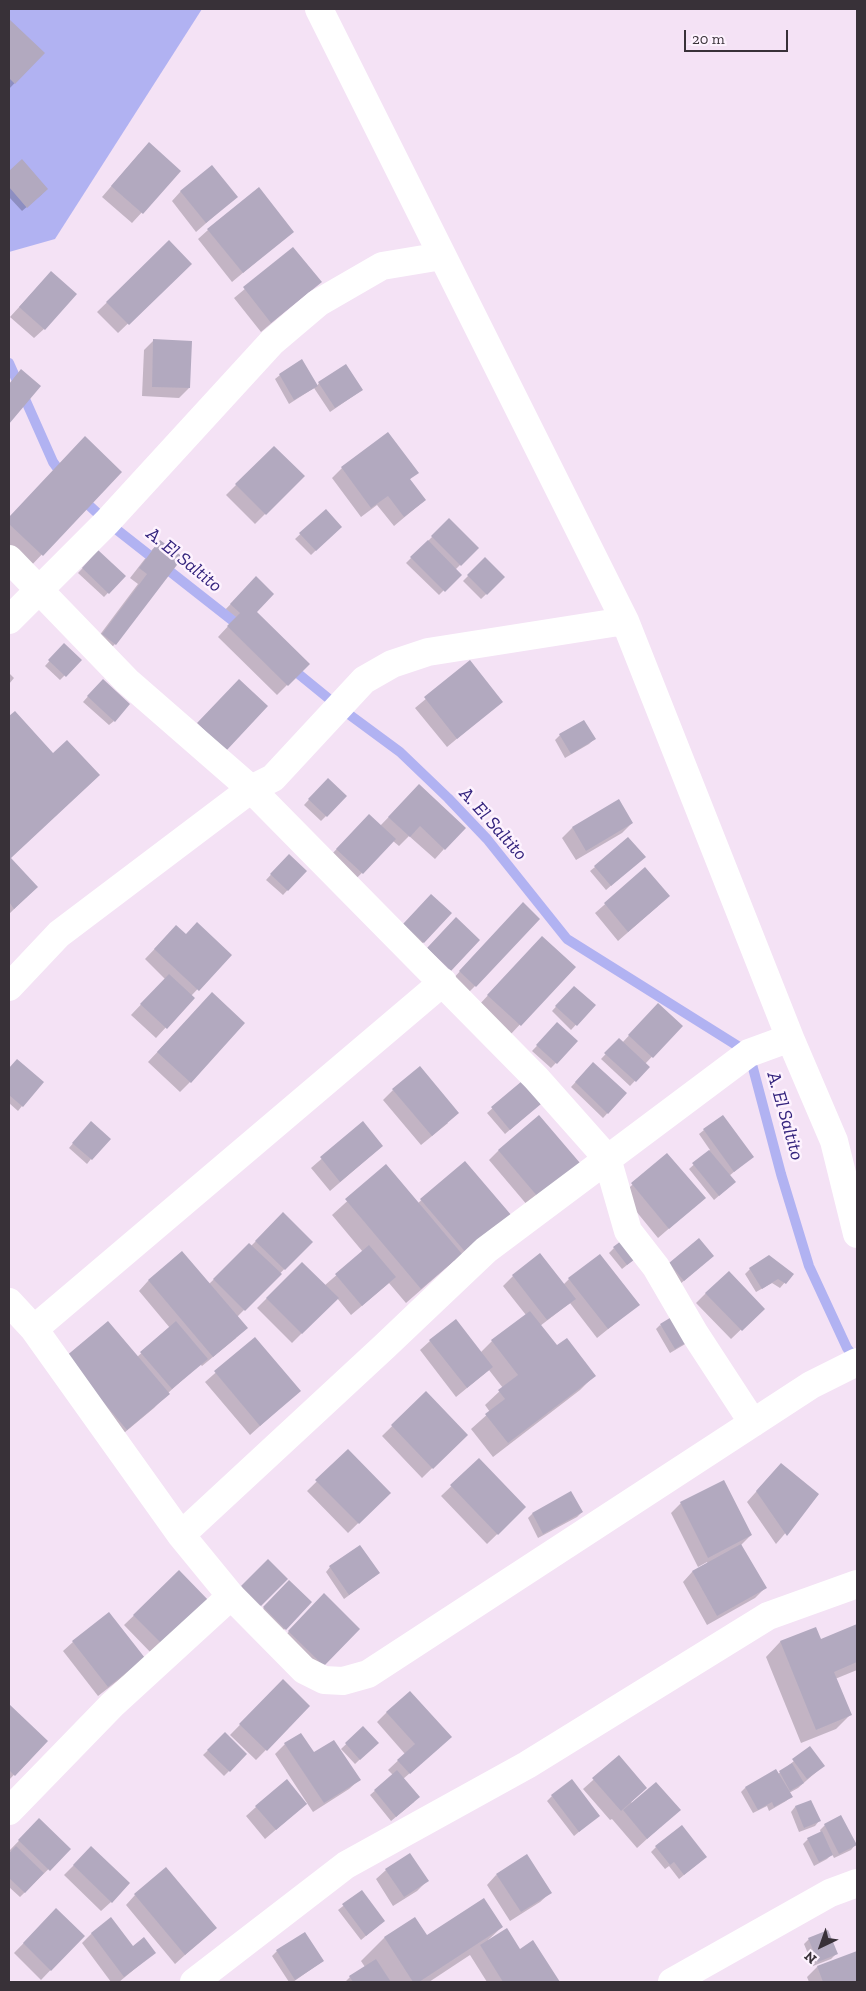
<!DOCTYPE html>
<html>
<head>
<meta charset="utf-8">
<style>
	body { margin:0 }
	#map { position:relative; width:866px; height:1991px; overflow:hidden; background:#f4e2f5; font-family:"Zilla Slab",serif }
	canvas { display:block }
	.frame { position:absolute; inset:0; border:10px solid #383138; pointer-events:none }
	.north { position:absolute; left:796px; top:1921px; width:50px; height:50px; -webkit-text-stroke:4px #fdf2fe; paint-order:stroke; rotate:222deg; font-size:14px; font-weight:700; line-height:20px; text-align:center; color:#383138 }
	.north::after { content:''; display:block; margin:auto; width:18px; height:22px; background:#383138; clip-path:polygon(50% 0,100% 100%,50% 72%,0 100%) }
	.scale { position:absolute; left:684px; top:30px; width:104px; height:22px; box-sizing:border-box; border:2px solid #383138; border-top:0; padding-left:6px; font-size:15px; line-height:18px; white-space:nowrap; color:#383138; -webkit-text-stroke:4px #fdf2fe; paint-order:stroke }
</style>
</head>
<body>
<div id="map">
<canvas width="866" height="1991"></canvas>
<div class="frame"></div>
<div class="north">N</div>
<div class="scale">20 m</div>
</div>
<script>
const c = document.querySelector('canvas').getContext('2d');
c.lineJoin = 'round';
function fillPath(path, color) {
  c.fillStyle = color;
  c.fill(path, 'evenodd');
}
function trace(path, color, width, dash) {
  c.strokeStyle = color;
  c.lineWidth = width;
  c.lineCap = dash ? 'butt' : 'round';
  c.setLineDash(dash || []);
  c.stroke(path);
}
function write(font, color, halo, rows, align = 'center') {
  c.font = font + ' "Zilla Slab",serif';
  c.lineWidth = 5;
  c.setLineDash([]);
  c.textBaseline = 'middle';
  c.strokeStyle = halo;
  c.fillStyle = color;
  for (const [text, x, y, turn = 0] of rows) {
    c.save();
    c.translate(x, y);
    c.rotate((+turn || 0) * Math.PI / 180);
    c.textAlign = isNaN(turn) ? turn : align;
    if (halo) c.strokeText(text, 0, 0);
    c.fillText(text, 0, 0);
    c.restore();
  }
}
fillPath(new Path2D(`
	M9,9H202L55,239L9,252Z`), '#b1b2f2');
fillPath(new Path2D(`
	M9,21L43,53L9,89Z
	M139,154L180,171L132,223L102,197Z
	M22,161L42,194L22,211L9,197V172Z
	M181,191L237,196L196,232L172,201Z
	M208,230L293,231L232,282L198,239Z
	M169,242L190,264L118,333L97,312Z
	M293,249L320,282L261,332L234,298Z
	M42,282L44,329L34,338L10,317Z
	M154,340L189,388L179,398L142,396L144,350Z
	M280,375L317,386L319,383L362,390L330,412L314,388L289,404L275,379Z
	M388,433L417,472L409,480L425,500L394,526L377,505L361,517L332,478L342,468Z
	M274,447L303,476L255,524L226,495Z
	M71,452L120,472L28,569L9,552V518Z
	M326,510L340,527L311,555L295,539Z
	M449,520L477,548L455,570L460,574L439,595L406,563Z
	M160,541L181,557L115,644L105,654L93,644L138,584L130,578L151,551Z
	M98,552L124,576L104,597L78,573Z
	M485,559L504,577L481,599L463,581Z
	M256,578L255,612L308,664L277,695L218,637L231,623L221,614Z
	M64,645L80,660L60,680L45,666Z
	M470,662L501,702L447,747L415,708Z
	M9,673L14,678L9,684Z
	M98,685L114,721L109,725L83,702Z
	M14,713L10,858L37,887L9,914V718Z
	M560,735L594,739L589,744L565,758L555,740Z
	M328,779L346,796L321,821L304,805Z
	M409,796L444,849L435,859L409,836L399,846L393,841L352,883L327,859L360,825L380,826Z
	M619,801L632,823L622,833L576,860L562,838L572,828Z
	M289,855L305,871L283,895L266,880Z
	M639,861L606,890L590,871L595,867Z
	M645,869L658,906L618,941L595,913Z
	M450,913L419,947L400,929Z
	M513,914L475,986L465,996L450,982Z
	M185,935L230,955L191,996L193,998L156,1038L131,1015L165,979L145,959L166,937Z
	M533,947L574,967L510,1035L478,1006Z
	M574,987L594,1005L571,1030L552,1011Z
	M202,1004L190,1082L180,1092L148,1062Z
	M649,1014L681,1026L645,1064L648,1067L630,1086L601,1059L619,1040L622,1043Z
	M558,1024L577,1041L551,1068L532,1051Z
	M17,1060L22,1106L18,1111L9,1103V1069Z
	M593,1063L626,1093L603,1118L571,1087Z
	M522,1083L535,1108L505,1134L487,1113Z
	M393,1090L448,1123L421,1145L383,1100Z
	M363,1123L382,1146L330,1191L311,1168Z
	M86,1128L91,1159L87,1164L69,1148Z
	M704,1130L752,1157L729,1176V1187L714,1200L689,1169L710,1150L699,1134Z
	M499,1150L578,1163L528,1206L489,1160Z
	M667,1154L704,1198L658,1238L622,1194Z
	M465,1163L510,1216L456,1263L454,1261L406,1303L389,1283L351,1315L337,1298L292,1343L257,1308L302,1263L324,1286L363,1252L332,1215L386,1166L418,1203Z
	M283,1214L311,1242L237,1317L236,1338L202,1366L200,1364L168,1393L154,1408L112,1443L52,1372L137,1357L170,1328L139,1291L148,1281L182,1253L209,1284L249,1245L251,1246Z
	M614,1248L632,1261L622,1269L609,1253Z
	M707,1261L679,1285L669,1264Z
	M750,1269L792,1274L780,1288L772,1283L756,1292L745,1274Z
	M513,1276L563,1285L569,1279L638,1305L597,1338L570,1303L540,1326L557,1347L594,1376L580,1390L493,1457L471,1429L490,1412L485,1405L503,1388L489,1370L456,1397L420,1350L430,1341L480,1353L492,1341L526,1315L503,1286Z
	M706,1293L753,1318L731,1339L696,1303Z
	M660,1325L687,1343L670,1353L656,1329Z
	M254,1339L299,1391L250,1435L205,1382Z
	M426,1393L466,1435L422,1478L382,1436Z
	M348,1451L389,1493L348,1533L307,1491Z
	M479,1460L525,1507L487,1544L441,1496Z
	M771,1475L818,1495L776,1544L747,1502Z
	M724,1482L751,1535L741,1545L765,1588L755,1598L707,1625L683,1582L692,1572L708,1564L707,1562L698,1567L671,1513L681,1503Z
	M582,1512L577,1517L538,1538L528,1518L532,1514Z
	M268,1561L286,1579L256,1610L238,1592Z
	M330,1567L379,1573L344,1599L326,1572Z
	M179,1572L209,1603L154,1656L124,1625Z
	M289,1582L310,1602L281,1633L259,1613Z
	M324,1595L358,1629L313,1675L279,1642Z
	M857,1626V1670L835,1679L850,1715L836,1729L801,1743L766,1657L780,1642L815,1629L820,1641Z
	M73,1642L134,1668L98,1696L63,1651Z
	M283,1681L309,1706L256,1760L230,1735Z
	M9,1705L46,1741L9,1780Z
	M387,1712L440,1747L403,1779L414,1802L391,1821L370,1795L393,1775L388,1770L405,1754L377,1722Z
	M363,1728L377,1743L355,1764L341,1749Z
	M225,1734L246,1754L224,1776L203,1755Z
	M285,1744L314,1754L359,1780L349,1789L313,1812L307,1803L265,1839L246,1816L256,1807L307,1803L275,1754Z
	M810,1748L823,1766L798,1788L789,1793L791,1796L786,1801L769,1811L767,1806L753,1813L741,1792L745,1788L778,1774Z
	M619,1757L646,1788L631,1802L633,1804L679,1810L637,1848L612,1819L610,1820L583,1789Z
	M552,1796L598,1816L574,1836L547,1801Z
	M811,1801L819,1821L815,1826L799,1832L791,1812L795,1807Z
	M39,1820L69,1849L20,1897L9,1887V1854L11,1852L9,1851Z
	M825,1825L855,1845L851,1850L834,1858L832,1854L827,1859L814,1866L803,1844L808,1839L821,1833L820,1830Z
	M656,1847L700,1862L679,1879L669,1866L665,1869L651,1852Z
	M91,1848L111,1902L101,1911L64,1875Z
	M386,1870L427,1881L417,1891L393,1906L376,1879Z
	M496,1875L550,1893L540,1902L510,1921L487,1885Z
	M361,1892L384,1921L361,1940L338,1910Z
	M135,1895L215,1928L175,1964L126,1905Z
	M56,1910L83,1936L41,1980L14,1953Z
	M414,1919L426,1937L502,1927L488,1940L520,1950L533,1941L559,1982H487L470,1955L429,1982H345L350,1977L365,1967L361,1961L384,1938Z
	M92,1933L133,1948L154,1953L119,1982H111L82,1943Z
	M809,1939L836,1954L831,1959L813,1966L804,1944Z
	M277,1951L323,1961L293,1982H289L272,1956Z
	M857,1952V1982H809L807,1977L817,1967Z`), '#0003');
trace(new Path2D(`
	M9,363L53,462L63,476
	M80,497L107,522L242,628
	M290,667L339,707L400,752L448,798L487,839L567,939L749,1053L781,1174L809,1266L847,1348L857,1361`), '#b1b2f2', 10);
fillPath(new Path2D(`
	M9,19L45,53L15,84L9,78Z
	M149,142L181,171L143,214L111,186Z
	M22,159L48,189L27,208L9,187V171Z
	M212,165L238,197L206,223L180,191Z
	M259,187L294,232L243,273L207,229Z
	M169,240L192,264L129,325L106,302Z
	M293,247L322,282L271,323L243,287Z
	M51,271L77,294L45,330L19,307Z
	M153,339L192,341L190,388L152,387Z
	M302,359L318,386L294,400L279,374Z
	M346,364L363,390L335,408L318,382Z
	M21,369L41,386L9,424V384Z
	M388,432L419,473L410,479L426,500L404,517L388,496L371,508L341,467Z
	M85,436L122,472L43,556L9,524V517Z
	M274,446L305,476L266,515L235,484Z
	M326,509L342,527L316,551L299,533Z
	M449,518L479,548L461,566L431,536Z
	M160,540L183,557L116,645L102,634L147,574L139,568Z
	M428,540L462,575L445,592L410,557Z
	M98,550L126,576L109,594L82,568Z
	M485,557L505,577L487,595L467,575Z
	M256,576L274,594L257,612L310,664L288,686L227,626L240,613L230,604Z
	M64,643L82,660L66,677L48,660Z
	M470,660L503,702L457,739L424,697Z
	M103,679L130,704L115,722L87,696Z
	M239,679L268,706L226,751L197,723Z
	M15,711L53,753L67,740L100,775L11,858L38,887L14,909L9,902V716Z
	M584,720L596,739L571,754L559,734Z
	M328,778L347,796L327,817L308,799Z
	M419,784L466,828L445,850L420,826L410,837L388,817Z
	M619,799L633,823L586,851L572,827Z
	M369,814L396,839L363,874L336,849Z
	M628,837L646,857L611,886L594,866Z
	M289,854L307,871L288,891L270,874Z
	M645,867L670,896L628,932L604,903Z
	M431,894L452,913L424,943L403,924Z
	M523,902L540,919L476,987L459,971Z
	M456,917L480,940L451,971L427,948Z
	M197,922L232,955L199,991L154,949L176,925L186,934Z
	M542,936L576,967L521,1026L487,995Z
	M169,974L195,998L167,1029L140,1004Z
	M574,986L596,1005L577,1026L555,1006Z
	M212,992L245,1023L191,1083L157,1052Z
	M658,1003L683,1026L653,1058L628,1035Z
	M557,1022L578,1041L557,1064L536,1045Z
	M619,1038L650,1067L636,1082L604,1053Z
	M17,1059L44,1082L23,1107L9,1095V1068Z
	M593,1062L627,1093L608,1114L575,1082Z
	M420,1066L459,1113L432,1136L392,1089Z
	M522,1081L541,1104L510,1130L491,1107Z
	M539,1115L580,1163L538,1197L498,1150Z
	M723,1115L754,1157L734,1172L703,1129Z
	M91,1121L111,1139L92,1160L72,1143Z
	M363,1121L383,1146L340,1182L320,1157Z
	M709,1150L736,1182L719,1196L692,1163Z
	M667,1153L706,1198L669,1229L631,1183Z
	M465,1161L512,1216L467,1254L420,1199Z
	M386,1164L462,1254L421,1289L345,1199Z
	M283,1212L313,1242L285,1270L255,1241Z
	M625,1238L638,1257L627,1265L613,1247Z
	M699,1238L714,1256L684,1281L669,1263Z
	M249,1243L282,1274L245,1311L213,1279Z
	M369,1245L396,1277L362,1306L335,1274Z
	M182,1251L248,1328L213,1357L148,1280Z
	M540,1253L576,1299L547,1320L512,1275Z
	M600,1254L640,1305L608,1329L568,1278Z
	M769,1255L794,1274L786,1284L778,1279L762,1289L749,1268Z
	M302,1262L339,1298L302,1334L266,1298Z
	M729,1271L765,1309L742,1331L705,1293Z
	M530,1311L557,1345L567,1338L596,1376L508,1443L485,1414L505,1399L498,1390L518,1375L491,1340Z
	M678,1313L694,1338L675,1349L660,1324Z
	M456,1319L493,1367L467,1388L429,1340Z
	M108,1321L170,1394L127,1430L65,1357Z
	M176,1321L208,1359L172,1389L140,1352Z
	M255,1337L301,1391L260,1426L214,1371Z
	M426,1391L468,1435L433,1469L391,1425Z
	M348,1449L391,1493L359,1524L315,1480Z
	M479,1458L526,1507L498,1535L450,1485Z
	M781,1463L819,1494L787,1536L756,1491Z
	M724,1480L752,1535L708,1558L680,1502Z
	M571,1491L583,1512L543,1534L532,1513Z
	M741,1544L767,1588L717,1616L692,1571Z
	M360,1545L380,1573L349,1595L329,1566Z
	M268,1559L288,1579L261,1606L241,1586Z
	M179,1570L211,1603L165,1647L133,1615Z
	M289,1580L312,1602L286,1630L263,1607Z
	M324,1593L360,1629L324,1666L288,1631Z
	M109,1612L145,1658L108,1687L72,1641Z
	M857,1624V1662L834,1672L852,1715L816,1730L780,1641L816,1627L821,1639Z
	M283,1679L310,1706L267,1751L239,1724Z
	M410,1691L452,1737L410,1774L397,1760L415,1744L386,1712Z
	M9,1704L48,1741L15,1776L9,1770Z
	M363,1726L379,1743L360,1760L345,1743Z
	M225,1732L247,1754L230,1772L207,1750Z
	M301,1733L314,1752L334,1740L361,1780L324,1803L284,1743Z
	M810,1746L825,1766L807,1779L792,1759Z
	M619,1755L647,1788L621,1811L592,1778Z
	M792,1763L804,1783L790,1791L779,1771Z
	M776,1769L793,1797L774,1807L772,1802L758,1810L745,1787Z
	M397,1770L420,1797L396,1817L374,1790Z
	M287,1779L307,1804L276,1830L255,1806Z
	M572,1779L600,1816L579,1832L551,1795Z
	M656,1782L681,1810L647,1839L623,1810Z
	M811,1800L821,1821L804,1828L795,1806Z
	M841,1815L857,1845L839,1854L824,1824Z
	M39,1818L71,1849L50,1871L18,1840Z
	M682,1825L707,1857L684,1875L674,1862L670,1865L655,1846Z
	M822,1831L833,1855L819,1862L807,1838Z
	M16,1846L44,1873L25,1893L9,1878V1853Z
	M91,1846L130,1883L112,1903L73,1865Z
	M410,1853L429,1881L404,1897L385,1869Z
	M527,1854L552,1893L521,1912L496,1874Z
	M166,1867L217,1928L185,1955L134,1894Z
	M362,1890L385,1921L366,1936L342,1904Z
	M484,1898L503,1927L419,1982H413L384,1937L415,1917L427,1935Z
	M56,1908L85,1936L51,1971L23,1943Z
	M111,1917L133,1946L144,1937L156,1953L124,1977L91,1933Z
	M507,1928L520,1949L533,1940L560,1982H503L480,1945Z
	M828,1930L838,1954L818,1962L808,1938Z
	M305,1932L324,1961L295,1980L276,1950Z
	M857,1951V1982H823L817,1966Z
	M376,1959L391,1982H353L349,1976Z`), '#b2a9bf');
trace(new Path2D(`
	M319,9L625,621L790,1038L834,1141L857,1234
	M9,559L127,681L251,789L536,1078L607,1158L628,1231L656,1267L695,1334L753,1423
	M9,620L107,522L272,342L318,303L382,266L442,256
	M9,987L59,934L251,789L273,778L364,680L392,664L428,652L625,621
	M9,1302L34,1329L181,1535L231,1596L304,1670L324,1680L343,1681L368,1674L811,1385L857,1362
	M34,1329L443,982
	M181,1535L385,1346L486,1250L749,1053L790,1038
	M9,1811L112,1705L231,1596
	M194,1982L346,1865L527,1765L768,1616L857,1584
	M672,1982L830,1893L857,1883`), '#fff', 28);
write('italic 19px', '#33237d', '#fdf2fe', [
	["A. El Saltito",184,560,39],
	["A. El Saltito",493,824,48],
	["A. El Saltito",785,1116,74]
]);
</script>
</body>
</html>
